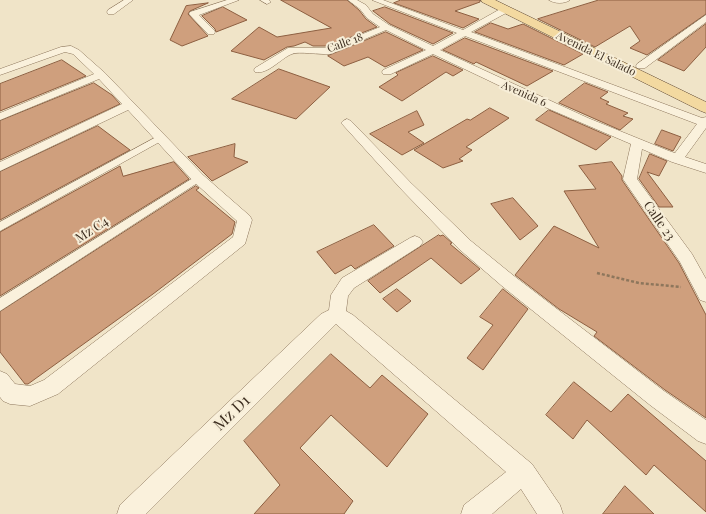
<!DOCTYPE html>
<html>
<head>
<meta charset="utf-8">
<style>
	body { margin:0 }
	canvas { display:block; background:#f0e4c8 }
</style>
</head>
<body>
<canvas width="706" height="514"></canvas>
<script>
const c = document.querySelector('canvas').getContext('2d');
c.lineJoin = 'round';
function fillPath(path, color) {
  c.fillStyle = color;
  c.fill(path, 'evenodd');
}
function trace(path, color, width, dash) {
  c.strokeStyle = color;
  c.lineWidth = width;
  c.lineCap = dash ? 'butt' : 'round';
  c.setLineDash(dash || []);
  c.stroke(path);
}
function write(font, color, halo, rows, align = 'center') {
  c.font = font + ' "Playfair Display",serif';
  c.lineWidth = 4;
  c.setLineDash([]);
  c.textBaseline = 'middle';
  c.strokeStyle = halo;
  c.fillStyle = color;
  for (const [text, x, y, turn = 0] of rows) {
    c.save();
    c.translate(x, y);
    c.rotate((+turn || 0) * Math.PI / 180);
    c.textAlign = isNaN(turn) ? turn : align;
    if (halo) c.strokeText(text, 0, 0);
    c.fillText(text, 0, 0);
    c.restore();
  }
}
const building = new Path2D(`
	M281,0H347L359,10L366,19L377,27L328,46H313L305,42L294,46L287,47L264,60L231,51L259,27L277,37L331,28Z
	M401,0H480V2L455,11L479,19L463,28L394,3Z
	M599,0H706V14L647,55L630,48L640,41L630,26L595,47L538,19Z
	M208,3L190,11L188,14L208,36L182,46L170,40L186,6Z
	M223,7L247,20L216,32L215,29L202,16Z
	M385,7L453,33L433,44L390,24L373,11Z
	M491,23L508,29L523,24L583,54L564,65L475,32Z
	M706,24V47L684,71L658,60Z
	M386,32L423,50L385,67L368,57L344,66L328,56Z
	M465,38L553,71L527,86L476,62L474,64L443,50Z
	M433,56L463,70L453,76L446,72L402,101L379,87L398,75L396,73Z
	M62,60L86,76L0,111V84Z
	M279,69L330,87L296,119L232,99Z
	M94,83L112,95L120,104L0,160V121Z
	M585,83L608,92L600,98L609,102L606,104L628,113L623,116L633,119L620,130L559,103Z
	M490,108L509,118L466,147L472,150L459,159L463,161L443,168L414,150L467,119L470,120Z
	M549,110L611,137L596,150L536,120Z
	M417,111L424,125L408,132L424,143L402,155L370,134Z
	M98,126L130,150L0,220V172Z
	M662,130L681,137L673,151L655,144Z
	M235,144L234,157L248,162L212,181L188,157Z
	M650,154L667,161L659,176L647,172L673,207H659L639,179Z
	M174,162L189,179L0,296V232L120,166L123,176Z
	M612,162L622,176V180L679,263L706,315V418L665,390L594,336L597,332L559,309L515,275L554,226L599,248L564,191L596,189L579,166Z
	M196,186L199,188L196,190L235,222L232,234L153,294L28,384H25L0,352V312Z
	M513,198L538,226L520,240L491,204Z
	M374,225L394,246L355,269L351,265L335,274L317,252Z
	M439,235L440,236L443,235L452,243L450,244L480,269L461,284L431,258L380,293L368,281Z
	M397,289L411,301L397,312L383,299Z
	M503,289L528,309L483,370L467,358L493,325L480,317Z
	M331,354L370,388L382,375L428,414L387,467L331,415L300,448L353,501L344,514H254L280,485L244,441Z
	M574,382L611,412L628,394L706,461V512L654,465L646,475L587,420L573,439L546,415Z
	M625,486L654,514H603Z`);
fillPath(building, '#cf9f7d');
trace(building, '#8d5f41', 1);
const pedestrian = new Path2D(`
	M160,135L163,136L165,138L163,140L0,231V222Z
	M198,175L203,178L202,180L0,311V298Z`);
const minor = new Path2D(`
	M124,0H133L114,14H108L107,12L108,10Z
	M227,0H239L199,15L214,30L215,32L214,34H208L189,14L190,12Z
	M260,0H269L271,2L267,4Z
	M348,0H357L366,5L373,14L389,25L433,46L457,33L372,0H383L463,30L502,8H508V12L471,32L702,118L706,117V128L685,157L706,164V173L672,162L642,149L637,179L692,254L706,279V302L700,300L680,262L623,179L631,144L540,105L433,54L391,74H383L382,72L383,70L426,50L386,30L330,54C321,55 298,51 292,54C281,58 268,75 255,72L254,70L255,68L288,48H328L380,27L367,18L360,9ZM465,36L697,124L675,153L669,151L588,118L440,50Z
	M549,0H570C565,4 554,4 549,0Z
	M706,15V22L645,68H637L636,66L637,64Z
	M71,46L79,50L105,73L203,175L250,216L252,220L245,244L58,394L30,406L10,404L3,401L0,397V371L7,374L15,384L30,386L44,380L233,237L237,221L193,181L128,110L0,171V162L122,104L99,79L0,120V113L94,74L73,54L65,52L0,75V69L61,47Z
	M347,119L351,121L411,183L471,241L514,276L664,391L706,420V444L698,441L650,405L502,286L459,249L401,189L343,125L341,123L343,121Z
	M415,236L420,238L423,242L420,246L354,288L348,296L346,311L353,315L532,464L560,505L563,514H537L521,489L492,514H461L464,505L506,472L336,324L146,514H117L120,505L321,314L329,310L331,295L342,278L410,238Z`);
const primary = new Path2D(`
	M481,0H495L706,102V113L701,111L482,2Z`);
trace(pedestrian, '#8d765c', 1);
trace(minor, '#8d765c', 1);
trace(primary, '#5b4430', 1);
trace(new Path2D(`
	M597,273L639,283L681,287`), '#8d765c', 2.5, [3, 2]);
fillPath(pedestrian, '#faf1dc');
fillPath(minor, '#faf1dc');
fillPath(primary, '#f3d9a0');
write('11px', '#3d2e20', '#f7eed8', [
	["Calle 18",345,43,-20],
	["Avenida El Salado",596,54,26],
	["Avenida 6",524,94,24]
]);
write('13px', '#3d2e20', '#f7eed8', [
	["Calle 23",659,221,55],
	["Mz C4",92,230,-33]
]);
write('16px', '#3d2e20', '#f7eed8', [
	["Mz D1",232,413,-44]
]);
</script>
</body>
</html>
